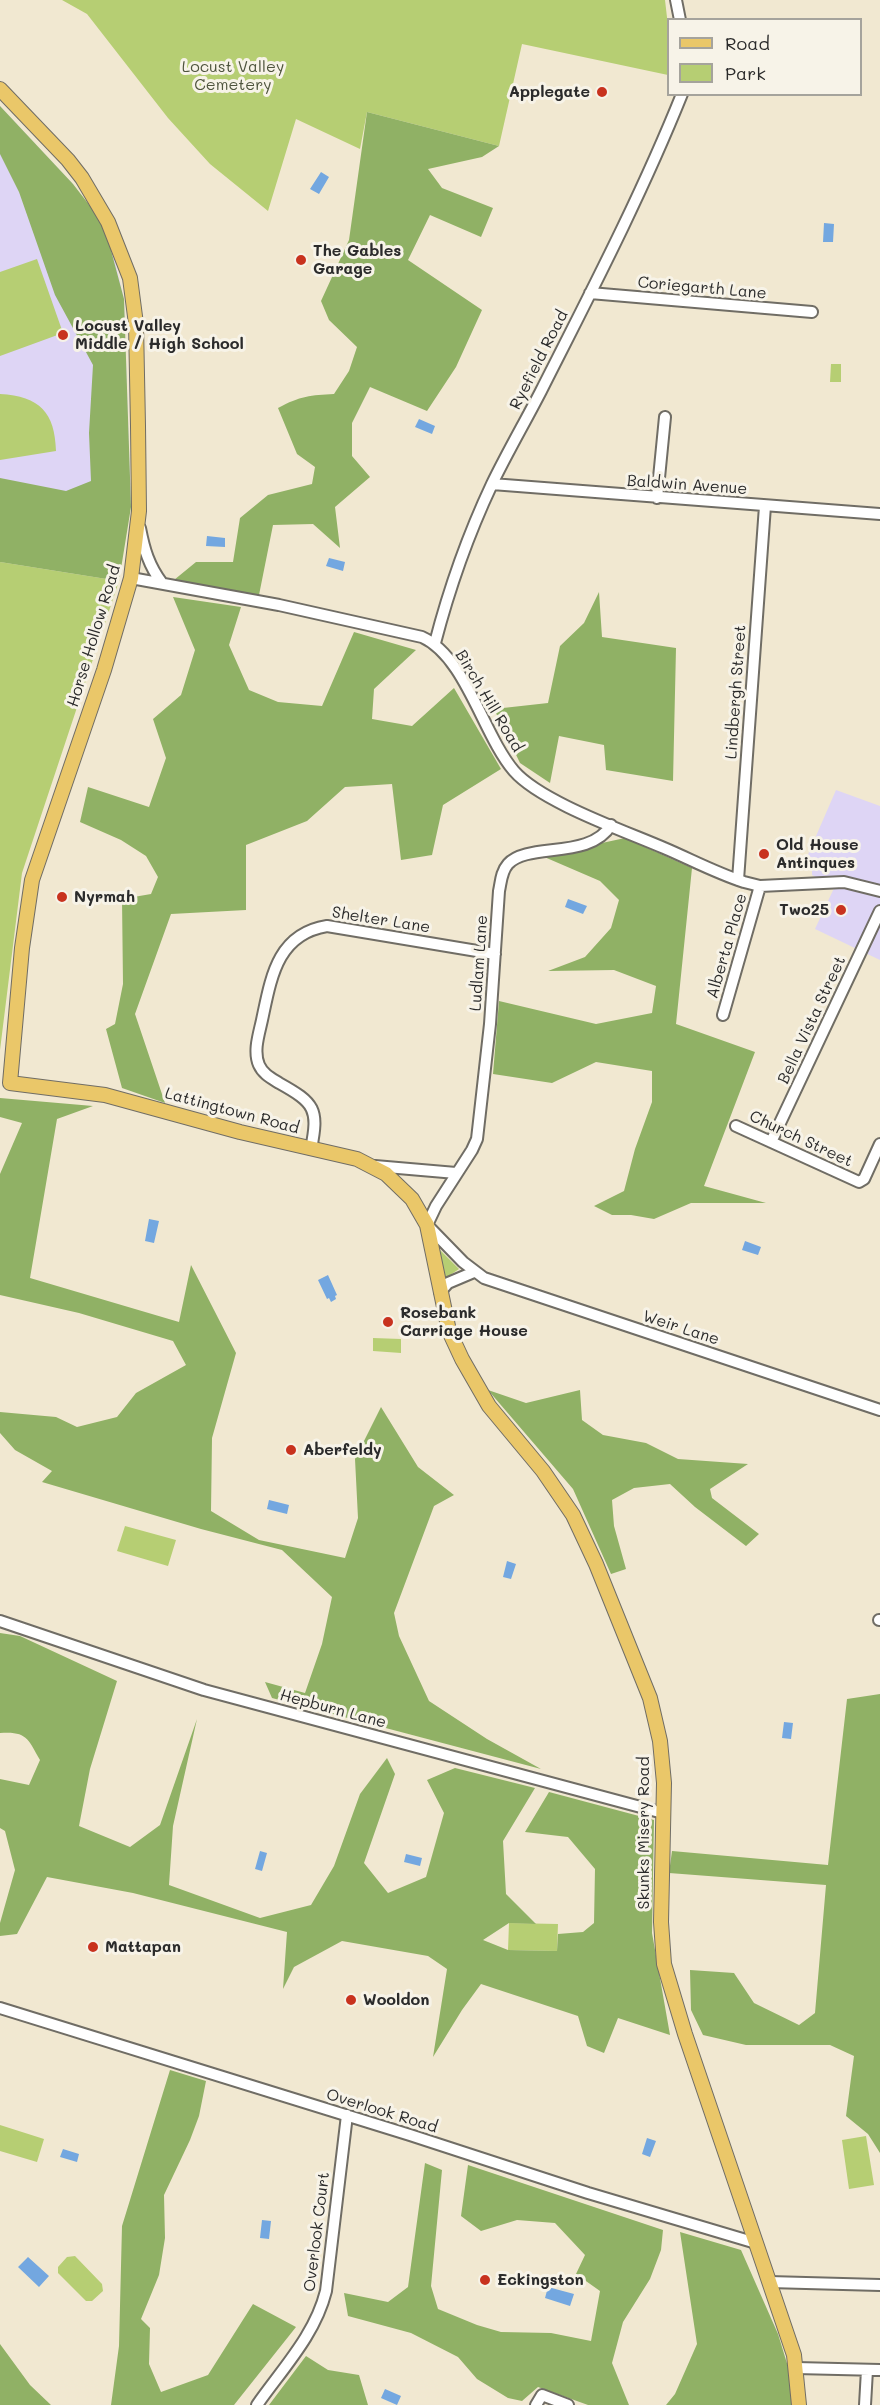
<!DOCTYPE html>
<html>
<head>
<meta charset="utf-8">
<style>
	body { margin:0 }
	#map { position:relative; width:880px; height:2405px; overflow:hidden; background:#f1e8d1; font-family:Mali,sans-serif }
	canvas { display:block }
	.legend { position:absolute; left:667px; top:18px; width:195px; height:78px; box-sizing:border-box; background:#f7f3e8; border:2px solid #a5a39c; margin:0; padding:8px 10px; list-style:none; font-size:18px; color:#2b2b2b }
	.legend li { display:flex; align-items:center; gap:12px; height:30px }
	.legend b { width:30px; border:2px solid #a5a39c }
</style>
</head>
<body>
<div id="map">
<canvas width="880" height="2405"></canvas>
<ul class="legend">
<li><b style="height:8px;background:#eac769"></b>Road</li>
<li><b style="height:16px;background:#b6ce73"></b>Park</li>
</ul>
</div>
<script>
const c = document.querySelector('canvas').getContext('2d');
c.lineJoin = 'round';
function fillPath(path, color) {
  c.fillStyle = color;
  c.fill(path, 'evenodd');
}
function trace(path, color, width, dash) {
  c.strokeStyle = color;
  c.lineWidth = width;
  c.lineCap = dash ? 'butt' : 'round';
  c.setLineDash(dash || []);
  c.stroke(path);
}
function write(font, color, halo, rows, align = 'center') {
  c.font = font + ' Mali,sans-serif';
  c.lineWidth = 6;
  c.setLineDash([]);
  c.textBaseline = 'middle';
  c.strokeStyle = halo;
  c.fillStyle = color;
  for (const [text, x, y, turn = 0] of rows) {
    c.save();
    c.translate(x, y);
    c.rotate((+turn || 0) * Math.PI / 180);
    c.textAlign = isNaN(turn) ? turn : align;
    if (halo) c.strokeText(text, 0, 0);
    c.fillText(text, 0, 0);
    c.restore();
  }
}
fillPath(new Path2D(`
	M0,106L73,184L114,257L124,299L131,507H0Z
	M836,790L880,806V960L815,929L835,886L812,875V871L803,866Z`), '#ded5f5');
fillPath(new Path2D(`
	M62,0H665L668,26V75L522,44L499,146L367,112L360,149L296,119L268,211L210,164L168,118L87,14Z
	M37,259L63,333L0,356V272Z
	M831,364H841V382H830Z
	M0,394C40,396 55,413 56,451L0,460Z
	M0,562L119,581L22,873L0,1050Z
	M440,1250L459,1269L443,1280L439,1251Z
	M373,1338L401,1339V1353L373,1351Z
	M125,1526L176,1540L168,1566L117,1551Z
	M509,1923L558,1924L557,1951L508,1950Z
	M0,2125L44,2139L37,2162L0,2151Z
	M866,2136L874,2185L849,2189L842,2140Z
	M75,2256L102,2284L103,2291L92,2301H86L58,2273V2267L67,2257Z`), '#b6ce73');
fillPath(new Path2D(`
	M0,106L73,184L104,224L124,299L131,507L119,581L0,562V478L66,491L91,481L89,433L93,365L55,295L19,192L0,154Z
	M367,112L499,146L482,157L428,169L442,188L493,208L481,237L430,215L408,260L482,310L456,367L427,411L370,387L352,423V456L370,477L335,507L340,548L313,524L273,525L259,595L174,580L196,562H233L240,518L268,495L312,484L315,467L297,454L278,408C300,396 311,395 334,394L349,371L357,347L329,320L321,301L349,240Z
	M599,592L602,637L676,648L673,781L606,770L604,745L559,736L550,783L520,763L494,709L548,703L560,646L584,623Z
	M173,597L241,607L229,645L249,690L278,702L322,706L354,632L416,650L374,689L372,719L412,726L454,688L501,769L443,805L432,855L401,860L392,784L345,787L307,821L246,845V910L171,914L135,1014L165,1103L122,1088L106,1029L115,1024L123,984L122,899L151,894L158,877L146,856L121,840L80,822L88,787L149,807L166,758L153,719L181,695L195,650Z
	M625,838L692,868L676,1024L755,1052L704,1186L766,1203H691L654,1219L631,1215H612L594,1206L624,1191L635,1149L652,1102V1071L596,1062L552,1083L493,1074L499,1001L596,1024L652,1013L656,986L614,970L548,971L585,957L611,928L619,900L600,881L542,856Z
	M0,1098L93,1106L57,1119L30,1278L179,1322L191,1265L236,1353L212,1438L211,1511L259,1540L345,1558L358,1518L355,1459L381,1407L418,1467L454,1495L434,1506L394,1613L399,1636L429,1701L487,1739L541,1769L272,1698L265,1682L305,1693L322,1644L332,1597L282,1550L201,1529L42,1482L52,1471L15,1450L0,1433V1412L56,1417L77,1427L117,1417L136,1393L186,1365L173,1341L79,1313L0,1295V1174L22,1123L0,1117Z
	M488,1390L526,1403L580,1390L582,1420L603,1435L646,1443L678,1459L748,1464L710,1489L712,1498L759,1534L746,1546L695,1507L670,1484L634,1488L612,1500L614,1526L626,1569L611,1574L573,1489Z
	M0,1633L20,1636L117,1681L90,1769L79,1826L130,1847L160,1825L197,1719L173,1826L169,1885L260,1918L311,1905L334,1866L360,1794L387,1758L395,1774L364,1863L388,1893L426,1877L444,1813L427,1780L455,1768L535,1788L503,1841L506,1894L536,1924L509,1923L483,1940L508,1950L557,1951L558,1934L583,1932L594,1923L595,1869L568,1837L525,1832L549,1792L654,1820L652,1933L670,2035L618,2018L604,2053L587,2046L578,2016L481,1984L462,2010L433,2057L447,1969L428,1956L342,1941L294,1967L283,1989L287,1932L133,1893L47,1877L17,1934L0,1936V1923L15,1870L5,1831L0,1828V1779L29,1785L40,1760C28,1739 27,1731 0,1733Z
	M880,1694V2153L868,2134L846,2116L854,2056L830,2045H746L703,2035L691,2010L690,1970L734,1973L754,2003L799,2025L815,2013L826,1885L669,1873L672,1851L828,1865L847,1699Z
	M170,2070L206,2081L199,2116L190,2140L164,2195L165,2238L159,2275L141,2319L150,2328L149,2364L161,2392L208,2375L253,2304L296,2327L234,2405H111L119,2346L122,2226Z
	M425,2163L442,2170L431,2286L438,2309L477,2325L501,2332L551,2333L591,2341L600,2291L576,2274L585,2255L555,2223L517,2220L481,2231L461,2216L468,2165L663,2230L661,2250L650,2279L623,2322L612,2363L629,2405H588L538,2387L522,2401L508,2398L477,2379L458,2357L411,2333L348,2316L344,2293L388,2302L408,2287Z
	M680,2232L741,2250L778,2334L789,2370L793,2405H666L675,2394L697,2344Z
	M0,2344L30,2385L51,2405H0Z
	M306,2356L328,2370L359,2375L368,2405H269Z`), '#90b165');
fillPath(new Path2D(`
	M321,172L329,177L319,194L310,189Z
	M824,223L834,224L833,242H823Z
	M419,419L435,426L432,434L415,427Z
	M207,536L225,538V547L206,546Z
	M329,558L345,562L343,571L326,566Z
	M568,899L587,906L583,914L565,907Z
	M149,1219L159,1221L154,1243L145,1241Z
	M745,1241L761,1247L758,1255L742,1250Z
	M328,1275L337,1295L335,1296L336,1299L331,1302L329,1298L327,1299L318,1280Z
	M269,1500L289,1505L287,1514L267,1509Z
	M507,1561L516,1564L511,1579L503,1577Z
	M784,1722L793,1723L791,1739L782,1738Z
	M260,1851L267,1853L262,1871L255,1869Z
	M406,1854L422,1858L420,1866L404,1862Z
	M647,2138L656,2141L650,2157L642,2154Z
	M63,2149L79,2154L77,2162L60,2157Z
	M262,2220L271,2221L269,2239L260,2238Z
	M28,2257L49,2276L39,2287L18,2267Z
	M548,2287L574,2294L570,2306L545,2298Z
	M385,2389L401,2396L397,2405L381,2398Z`), '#73a7e0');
const minor = new Path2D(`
	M676,0L680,20
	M590,293L812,312
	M492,484L880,514
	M657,498L665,417
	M140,528C144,549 149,566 162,583
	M131,578L279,605L422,637C466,657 483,735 514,771C541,802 625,831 664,848C690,859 716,873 744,882L760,886L844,882L880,891
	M435,643C449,589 468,535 492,484C507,453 525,422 541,391C590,294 641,196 682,94
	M611,825C590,860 528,842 508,864C501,872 501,882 499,891L490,1024L477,1139L472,1150L436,1206L427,1225L463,1262L484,1278L880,1410
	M738,880L765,506
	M723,1015L760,886
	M736,1126L859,1182L864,1179L880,1144
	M771,1142L880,911
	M311,1149C319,1109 315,1103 279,1083C271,1078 263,1074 259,1065C253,1051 259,1034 262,1020C271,978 277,934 327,926L495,954
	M375,1166L456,1173
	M440,1292L448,1283L474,1272
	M879,1620H880
	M0,1621L204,1690L663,1813
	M0,2008L410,2135L588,2193L756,2243
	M769,2282L880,2285
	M796,2368L880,2370
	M257,2405C283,2368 315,2335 326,2291L347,2115
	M536,2405L542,2395L568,2405
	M865,2405L867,2370`);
const major = new Path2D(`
	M0,89L68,160L82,178L108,222L130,278L136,324L138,426L139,511L131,578L104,670L32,880L22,948L10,1083L105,1095L240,1132L357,1159L386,1174L412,1199L427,1225L449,1331L462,1359L489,1406L543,1471L573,1515L596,1564L650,1698L660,1741L664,1783L661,1922L664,1964L685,2034L794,2355L799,2405`);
trace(minor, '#706d65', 14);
trace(major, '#706d65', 16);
trace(minor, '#fff', 10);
trace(major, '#eac769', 14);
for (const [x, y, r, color] of [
	[602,92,6,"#c8321e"],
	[301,260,6,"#c8321e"],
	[63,335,6,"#c8321e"],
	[764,854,6,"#c8321e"],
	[62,897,6,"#c8321e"],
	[841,910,6,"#c8321e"],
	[388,1322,6,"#c8321e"],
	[291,1450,6,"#c8321e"],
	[93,1947,6,"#c8321e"],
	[351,2000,6,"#c8321e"],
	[485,2280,6,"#c8321e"]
]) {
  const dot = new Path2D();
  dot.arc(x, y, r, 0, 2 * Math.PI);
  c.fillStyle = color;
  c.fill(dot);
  trace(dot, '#f7f3e8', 2);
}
write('16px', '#4e543d', '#f7f3e8', [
	["Locust Valley",233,67],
	["Cemetery",233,85]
]);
write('bold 16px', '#2b2b2b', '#f7f3e8', [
	["Applegate",590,92,"right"],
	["The Gables",313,251],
	["Garage",313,269],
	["Locust Valley",75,326],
	["Middle / High School",75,344],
	["Old House",776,845],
	["Antinques",776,863],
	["Nyrmah",74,897],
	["Two25",829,910,"right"],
	["Rosebank",400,1313],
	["Carriage House",400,1331],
	["Aberfeldy",303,1450],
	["Mattapan",105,1947],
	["Wooldon",363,2000],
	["Eckingston",497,2280]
], 'left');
write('16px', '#2b2b2b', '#f7f3e8', [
	["Coriegarth Lane",702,288,5],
	["Ryefield Road",539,360,-63],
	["Baldwin Avenue",687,485,4],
	["Horse Hollow Road",94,636,-73],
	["Lindbergh Street",736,692,-86],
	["Birch Hill Road",489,701,59],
	["Shelter Lane",381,920,9],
	["Alberta Place",727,946,-74],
	["Ludlam Lane",479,963,-86],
	["Bella Vista Street",812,1020,-65],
	["Lattingtown Road",232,1111,15],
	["Church Street",801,1139,25],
	["Weir Lane",681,1328,18],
	["Hepburn Lane",333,1709,15],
	["Skunks Misery Road",644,1833,-90],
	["Overlook Road",382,2111,17],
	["Overlook Court",317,2232,-83]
]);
</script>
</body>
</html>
